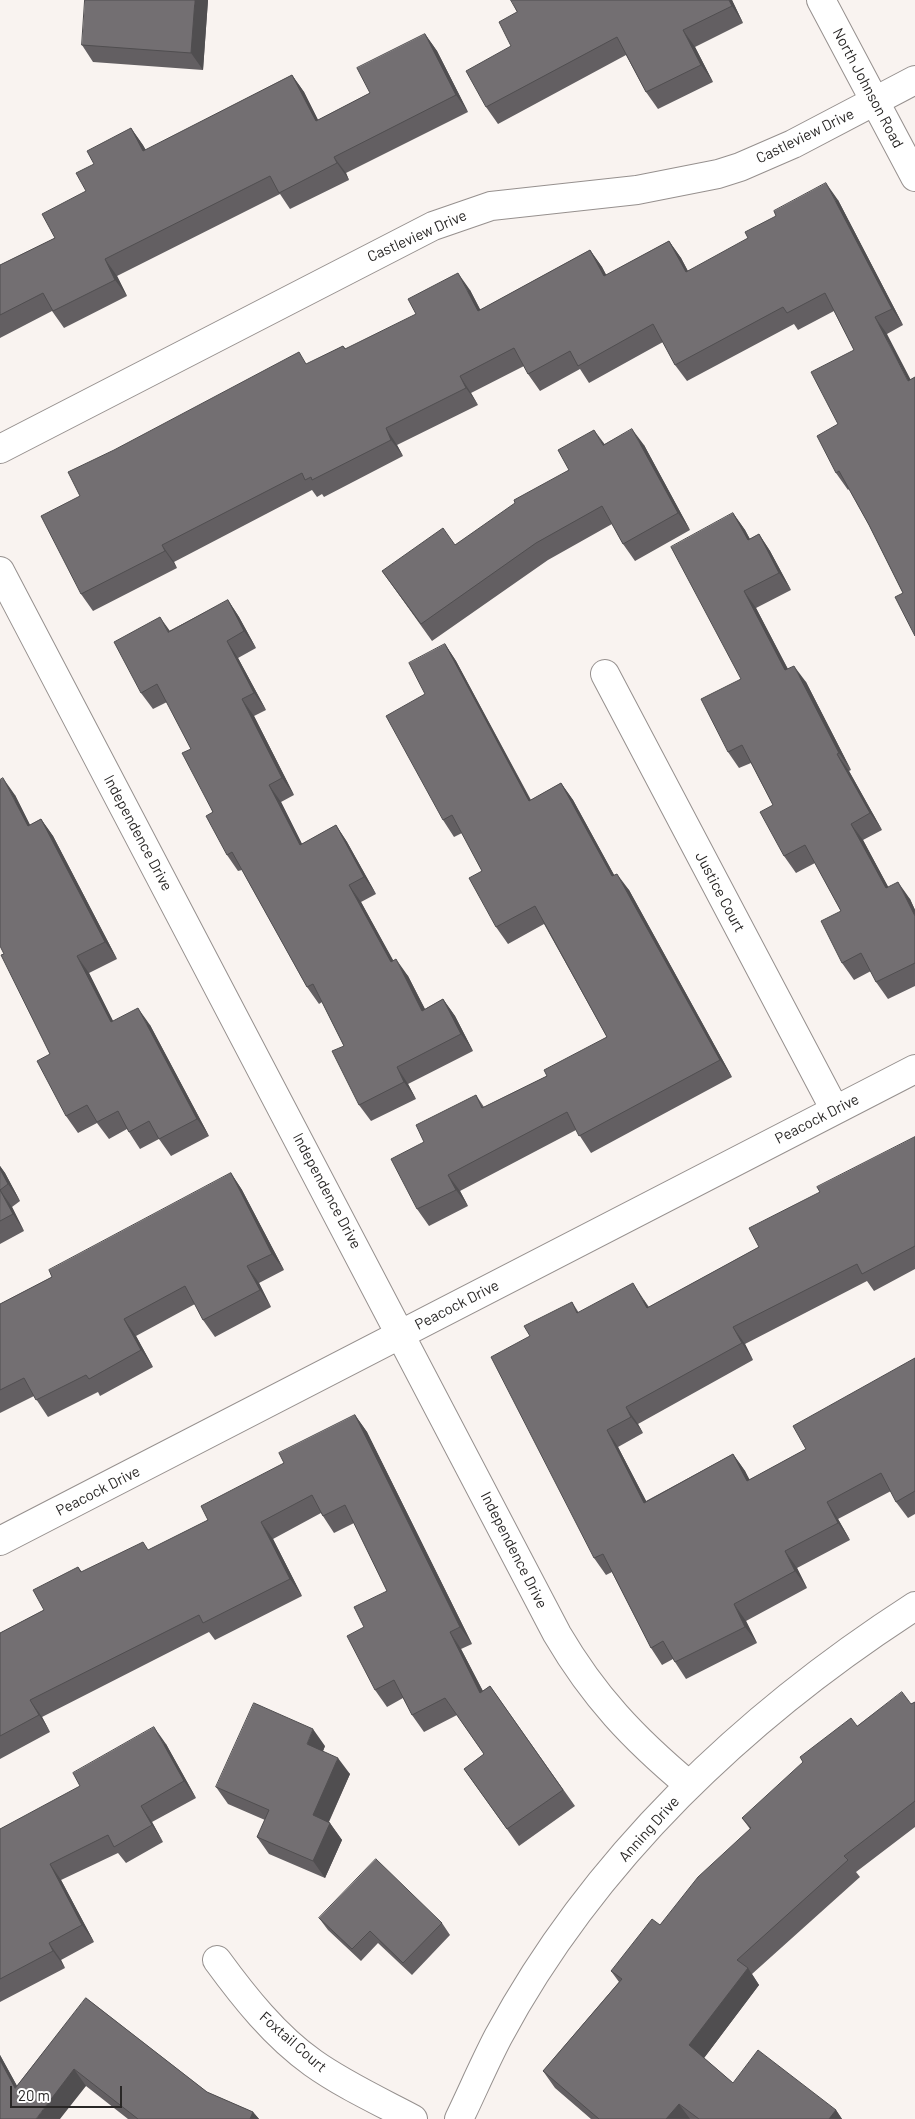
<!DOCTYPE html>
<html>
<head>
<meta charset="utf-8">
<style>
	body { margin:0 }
	#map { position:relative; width:915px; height:2119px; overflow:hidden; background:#f9f3f0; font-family:Barlow,sans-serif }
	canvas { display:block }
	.scale { position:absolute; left:10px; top:2086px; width:112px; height:22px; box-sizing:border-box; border:2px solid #292726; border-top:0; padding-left:6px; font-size:15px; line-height:18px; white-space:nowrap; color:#292726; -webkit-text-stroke:4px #fff; paint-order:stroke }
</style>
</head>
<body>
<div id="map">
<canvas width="915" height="2119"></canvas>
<div class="scale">20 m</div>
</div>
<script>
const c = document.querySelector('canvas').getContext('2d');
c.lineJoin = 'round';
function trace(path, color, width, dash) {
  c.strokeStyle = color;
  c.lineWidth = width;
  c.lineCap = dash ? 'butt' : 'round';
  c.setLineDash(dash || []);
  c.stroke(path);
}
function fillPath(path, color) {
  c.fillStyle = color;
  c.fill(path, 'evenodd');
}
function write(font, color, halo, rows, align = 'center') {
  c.font = font + ' Barlow,sans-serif';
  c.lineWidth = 4;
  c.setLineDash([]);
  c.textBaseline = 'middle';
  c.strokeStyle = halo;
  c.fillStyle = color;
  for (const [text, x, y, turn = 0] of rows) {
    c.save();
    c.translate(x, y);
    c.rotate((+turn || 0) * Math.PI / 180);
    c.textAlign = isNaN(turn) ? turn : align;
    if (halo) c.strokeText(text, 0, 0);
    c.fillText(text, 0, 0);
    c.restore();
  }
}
const minor = new Path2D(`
	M821,0L915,177
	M0,449L433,226L491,206L637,190L718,174L740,167L793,144L915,80
	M0,571L557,1634C594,1697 633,1738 689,1785
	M605,674L835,1110
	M0,1541L915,1069
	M217,1960C244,1997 275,2036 313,2063C344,2085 379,2101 413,2119
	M459,2119C472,2092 484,2064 498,2037C594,1858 746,1715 915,1606`);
trace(minor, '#96908e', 30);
trace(minor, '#fff', 28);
fillPath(new Path2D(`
	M208,0L203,70L93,62L82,45Z
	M732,0L743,23L695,47L713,82L658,109L646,92L626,55L498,124L486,107L511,46L517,12Z
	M425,34L437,51L468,112L346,173L349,180L290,209L280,194L117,276L127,296L64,328L52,311L0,338V265L55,238L86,191L94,164L131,128L146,150L292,75L304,92L318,120L370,93Z
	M838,200L903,325L887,334L903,593L869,525L849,489L848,490L836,473L838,424L854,350L834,311L798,330L794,324L687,381L675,365L663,342L589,383L580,369L540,391L528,374L524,366L471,393L478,405L397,445L403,456L324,497L322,494L317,497L312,490L174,562L177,568L93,611L81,594L80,496L307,364L343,346L346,349L470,290L480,310L590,250L602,267L606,275L669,241L681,258L688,271Z
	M604,444L644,445L690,530L635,561L623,544L612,524L548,560L432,641L382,571L455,545L569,470Z
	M733,513L745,530L750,539L759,534L770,551L791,590L756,608L788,669L806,682L851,770L849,771L882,830L863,840L888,887L910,899L915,910V986L888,999L876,982L871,971L854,980L842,963L841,911L815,863L796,873L784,856L773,805L751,763L739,768L728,752L741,679Z
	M228,600L239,617L256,648L238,658L266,710L254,716L294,795L281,802L302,844L336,825L347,842L376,894L361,902L393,961L408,976L425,1009L443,999L455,1016L473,1051L408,1084L416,1099L371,1121L359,1105L344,1046L322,1002L319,1004L307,987L242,870L238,871L227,855L191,749L167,702L153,709L141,693L169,631Z
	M445,644L456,661L531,800L561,783L573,800L614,875L629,890L732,1077L591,1153L576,1130L460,1191L468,1206L429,1226L417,1209L424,1142L476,1095L484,1107L547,1076L607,1037L544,924L508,944L496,927L482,871L462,833L454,837L443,820L425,694Z
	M15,795L30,825L41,819L53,836L117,959L89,973L113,1021L150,1025L209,1136L171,1156L159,1139L140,1149L127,1129L109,1139L97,1123L78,1133L66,1116L50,1054L4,954Z
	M915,1137V1269L874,1291L867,1281L745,1344L753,1360L638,1424L643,1433L618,1447L646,1501L733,1454L745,1471L749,1480L806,1449L915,1358V1514L908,1518L896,1502L891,1491L838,1519L850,1540L797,1568L807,1588L746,1621L757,1643L686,1679L673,1659L662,1665L651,1648L612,1572L606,1575L594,1558L530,1336L572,1302L579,1313L644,1300L649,1307L759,1247L820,1192Z
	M0,1166L5,1173L20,1201L12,1207L24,1231L0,1244Z
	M231,1173L242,1190L284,1270L259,1283L271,1307L215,1337L203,1320L195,1304L136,1336L153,1367L100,1396L98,1392L48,1417L34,1396L0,1413V1304L52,1277Z
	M355,1415L367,1432L472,1644L461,1649L483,1691L490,1686L575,1806L519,1846L464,1769L484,1754L457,1715L424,1732L412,1715L403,1698L387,1707L375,1690L364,1627L387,1591L354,1523L334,1533L321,1513L273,1539L302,1596L215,1640L209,1632L42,1717L50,1732L0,1759V1633L44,1610L78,1567L82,1572L149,1550L208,1520L284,1463Z
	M915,1702V1827L856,1872L860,1877L752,1974L759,1985L704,2058L733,2083L836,2110L842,2119H591L555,2088L543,2071L619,1982L611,1971L660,1925L750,1829L742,1818L857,1726Z
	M166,1744L196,1798L152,1822L163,1842L126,1863L118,1853L61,1880L94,1942L61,1960L65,1968L0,2002V1829Z
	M325,1746L323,1751L350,1774L329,1822L342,1840L325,1878L269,1854L257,1837L265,1820L228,1804L216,1787Z
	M319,1918L442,1923L450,1935L412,1975L378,1943L361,1961L328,1930Z
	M86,1998L207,2092L253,2112L259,2119H128L86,2086L0,2119V2055L17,2086Z`), '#635f62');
fillPath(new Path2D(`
	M195,0H208L203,70L191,53Z
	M729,0H732L743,23L732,6Z
	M683,30L695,47L713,82L701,65Z
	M425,34L437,51L468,112L456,95Z
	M292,75L304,92L327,138L316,121Z
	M131,128L143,145L155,168L143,151Z
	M334,157L346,173L349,180L337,163Z
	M826,183L838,200L903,325L892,309Z
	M669,241L681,258L697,289L686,272Z
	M590,250L602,267L616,293L604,276Z
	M105,259L117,276L127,296L115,280Z
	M458,273L470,290L490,328L478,311Z
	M875,317L887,334L915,388L908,381Z
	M460,376L471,393L478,405L466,388Z
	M386,428L397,445L403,456L391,440Z
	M632,429L644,445L690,530L678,513Z
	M594,430L606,446L603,445Z
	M733,513L745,530L759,557L748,540Z
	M759,534L770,551L791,590L779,573Z
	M162,545L174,562L177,568L165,551Z
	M744,591L756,608L797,687L785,670Z
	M228,600L239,617L256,648L244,631Z
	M160,617L172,634L168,632Z
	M227,641L238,658L266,710L254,693Z
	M445,644L456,661L540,818L529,801Z
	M794,666L806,682L851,770L839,753Z
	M242,699L254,716L294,795L282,778Z
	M837,754L849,771L882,830L870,813Z
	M3,778L15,795L39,843L28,826Z
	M561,783L573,800L624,893L612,876Z
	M269,785L281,802L311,862L300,845Z
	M41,819L53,836L117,959L105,942Z
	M851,824L863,840L898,905L886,888Z
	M336,825L347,842L376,894L364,877Z
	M617,874L629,890L732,1077L720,1060Z
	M898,882L910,899L915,910V916Z
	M349,885L361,902L403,978L391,962Z
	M77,956L89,973L122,1039L111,1022Z
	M396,959L408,976L434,1027L422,1011Z
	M443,999L455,1016L473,1051L461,1034Z
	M138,1008L150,1025L209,1136L197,1119Z
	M397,1067L408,1084L416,1099L404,1082Z
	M0,1166L5,1173L20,1201L8,1184L0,1169Z
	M231,1173L242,1190L284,1270L272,1254Z
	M448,1175L460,1191L468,1206L456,1190Z
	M0,1190L12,1207L24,1231L13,1214Z
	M247,1266L259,1283L271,1307L260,1290Z
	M633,1283L644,1300L658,1325L647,1308Z
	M124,1319L136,1336L153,1367L141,1350Z
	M733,1327L745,1344L753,1360L742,1343Z
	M626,1407L638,1424L643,1433L631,1417Z
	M355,1415L367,1432L472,1644L460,1627Z
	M607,1430L618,1447L656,1520L644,1503Z
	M733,1454L745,1471L759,1497L747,1481Z
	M827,1502L838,1519L850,1540L838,1523Z
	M261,1522L273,1539L302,1596L290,1579Z
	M785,1551L797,1568L807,1588L795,1571Z
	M734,1604L746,1621L757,1643L745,1627Z
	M450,1632L461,1649L492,1709L480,1693Z
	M30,1700L42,1717L50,1732L39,1715Z
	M154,1727L166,1744L196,1798L184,1781Z
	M313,1729L325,1746L319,1761L307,1744Z
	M338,1758L350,1774L324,1832L313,1815Z
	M141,1806L152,1822L163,1842L152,1825Z
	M330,1823L342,1840L325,1878L313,1861Z
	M50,1864L61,1880L94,1942L82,1925Z
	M49,1943L61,1960L65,1968L53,1951Z
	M748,1968L759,1985L701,2062L689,2045Z
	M0,2055L27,2104L15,2088L0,2060Z
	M74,2069L86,2086L60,2119H36Z
	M679,2104L690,2119H666Z
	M836,2110L842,2119H829Z
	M253,2112L259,2119H250Z`), '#504e50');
const building = new Path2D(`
	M85,0H195L191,53L82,45Z
	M511,0H729L732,6L683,30L701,65L646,92L617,37L486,107L466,71L511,46L499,22L517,12Z
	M425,34L456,95L334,157L337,163L279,193L270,176L105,259L115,280L53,311L43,293L0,315V265L55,238L42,214L86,191L76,173L94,164L87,151L131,128L143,151L292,75L316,121L370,93L357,68Z
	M826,183L892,309L875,317L908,381L915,377V636L895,597L903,593L869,525L839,471L836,473L817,436L838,424L811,372L854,350L825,293L787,313L783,307L675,365L653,324L578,366L570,351L528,374L514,348L460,376L466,388L386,428L391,440L312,480L311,477L305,480L302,473L162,545L165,551L81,594L41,516L80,496L68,472L114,450L299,352L306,364L343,346L345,349L416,314L408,299L458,273L478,311L590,250L604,276L669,241L686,272L748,238L745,232L776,216L774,211Z
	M632,429L678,513L623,544L602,506L536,543L421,624L382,571L443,528L455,545L515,503L514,500L569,470L558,450L594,430L603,445Z
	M733,513L748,540L759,534L779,573L744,591L785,670L794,666L839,753L837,754L870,813L851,824L886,888L898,882L915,916V963L876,982L861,953L842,963L821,921L841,911L805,845L784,856L760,812L773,805L742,745L728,752L701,699L741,679L671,547Z
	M228,600L244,631L227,641L254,693L242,699L282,778L269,785L300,845L336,825L364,877L349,885L391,962L396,959L422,1011L443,999L461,1034L397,1067L404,1082L359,1105L332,1051L344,1046L313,984L307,987L232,852L227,855L206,816L213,812L182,753L191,749L157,684L141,693L114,642L160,617L168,632Z
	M445,644L529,801L561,783L612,876L617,874L720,1060L579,1136L567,1112L448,1175L456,1190L417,1209L391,1159L424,1142L416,1125L476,1095L482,1108L547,1076L544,1070L607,1037L535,906L496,927L469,878L482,871L452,815L443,820L386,716L425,694L409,663Z
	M3,778L28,826L41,819L105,942L77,956L111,1022L138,1008L197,1119L159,1139L149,1121L129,1132L118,1111L97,1122L87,1105L66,1116L37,1061L50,1054L1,955L4,954L0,946V780Z
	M915,1137V1246L862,1274L857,1264L733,1327L742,1343L626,1407L631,1417L607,1430L644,1503L733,1454L747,1481L806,1449L793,1426L915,1358V1491L896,1502L881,1473L827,1502L838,1523L785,1551L795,1571L734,1604L745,1627L675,1662L663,1641L651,1648L603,1554L594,1558L491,1357L530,1336L524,1326L572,1302L577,1313L633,1283L647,1308L759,1247L749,1228L820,1192L817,1187Z
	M0,1169L8,1184L0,1190Z
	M231,1173L272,1254L247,1266L260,1290L203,1320L185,1286L124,1319L141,1350L89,1379L86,1375L36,1400L24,1378L0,1390V1304L52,1277L49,1270Z
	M0,1190L13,1214L0,1221Z
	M355,1415L460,1627L450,1632L480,1693L490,1686L563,1790L507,1829L464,1769L484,1754L445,1698L412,1715L394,1680L375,1690L347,1636L364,1627L354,1607L387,1591L345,1505L323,1516L312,1495L261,1522L290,1579L203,1623L199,1615L30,1700L39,1715L0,1736V1633L44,1610L33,1590L78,1567L81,1572L143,1542L148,1550L208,1520L201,1506L284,1463L279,1453Z
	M902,1692L911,1704L915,1702V1801L844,1856L848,1860L737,1960L748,1968L689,2045L733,2083L758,2050L836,2110L829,2119H699L679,2104L666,2119H599L543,2071L622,1979L611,1971L652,1919L660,1925L698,1877L751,1828L742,1818L803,1762L800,1757L851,1718L857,1726Z
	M254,1703L313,1729L307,1744L338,1758L313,1815L330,1823L313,1861L257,1837L269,1810L216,1787Z
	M154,1727L184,1781L141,1806L152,1825L114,1847L108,1835L50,1864L82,1925L49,1943L53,1951L0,1979V1829L80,1786L73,1773Z
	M376,1859L442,1923L403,1963L370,1931L352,1949L319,1918Z
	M86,1998L207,2092L253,2112L250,2119H138L74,2069L36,2119H0V2060L15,2088Z`);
fillPath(building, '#736f72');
trace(building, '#504e50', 1);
write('15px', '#292726', '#fff', [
	["North Johnson Road",868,88,62],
	["Castleview Drive",805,136,-26],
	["Castleview Drive",417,236,-24],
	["Independence Drive",138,833,62],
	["Justice Court",720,892,62],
	["Peacock Drive",817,1119,-27],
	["Independence Drive",327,1191,62],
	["Peacock Drive",457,1305,-27],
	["Peacock Drive",98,1491,-27],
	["Independence Drive",514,1550,63],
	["Anning Drive",649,1829,-48],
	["Foxtail Court",293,2042,41]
]);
</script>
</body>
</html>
